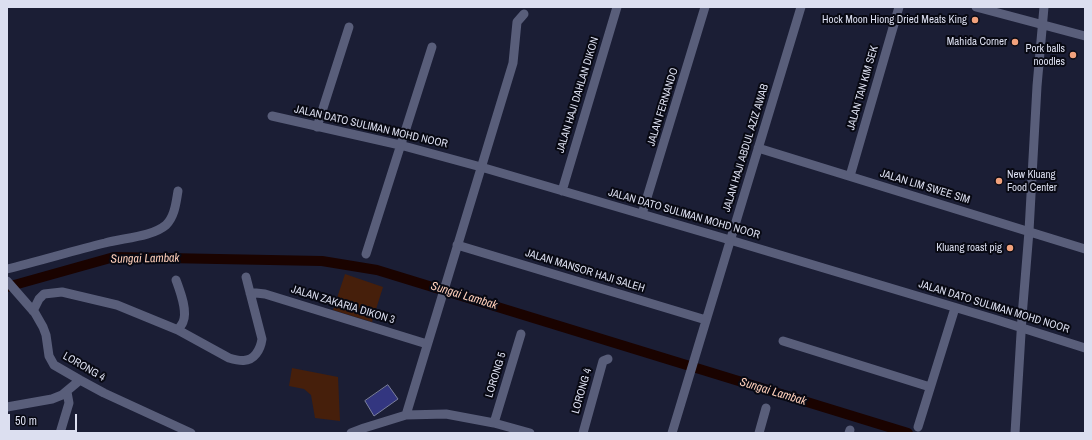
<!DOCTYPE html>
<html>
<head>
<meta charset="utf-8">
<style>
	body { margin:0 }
	#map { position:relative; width:1092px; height:440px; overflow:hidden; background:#1b1e35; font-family:"Archivo Narrow",sans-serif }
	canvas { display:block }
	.frame { position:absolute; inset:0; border:8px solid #dcdff0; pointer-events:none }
	.scale { position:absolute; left:8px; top:414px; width:69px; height:18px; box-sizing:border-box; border:2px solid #dcdff0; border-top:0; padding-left:5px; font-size:12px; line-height:14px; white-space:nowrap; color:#dcdff0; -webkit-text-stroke:3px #080913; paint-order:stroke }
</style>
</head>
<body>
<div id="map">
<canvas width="1092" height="440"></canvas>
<div class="frame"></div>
<div class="scale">50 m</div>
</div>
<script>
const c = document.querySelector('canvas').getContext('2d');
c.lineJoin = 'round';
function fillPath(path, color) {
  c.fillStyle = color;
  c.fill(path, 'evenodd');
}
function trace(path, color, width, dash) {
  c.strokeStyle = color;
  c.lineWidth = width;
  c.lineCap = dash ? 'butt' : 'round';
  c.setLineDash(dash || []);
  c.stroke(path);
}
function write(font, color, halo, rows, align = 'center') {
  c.font = font + ' "Archivo Narrow",sans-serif';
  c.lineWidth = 4;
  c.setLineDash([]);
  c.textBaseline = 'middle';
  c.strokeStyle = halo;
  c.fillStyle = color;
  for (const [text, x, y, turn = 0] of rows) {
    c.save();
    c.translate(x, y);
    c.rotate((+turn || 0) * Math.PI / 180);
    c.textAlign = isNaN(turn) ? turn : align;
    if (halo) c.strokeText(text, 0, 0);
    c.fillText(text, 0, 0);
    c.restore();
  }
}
fillPath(new Path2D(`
	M345,274L383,287L372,322L333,310Z
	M292,368L338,377L340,421L315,418L311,395L304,389L289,386Z`), '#461f0b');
trace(new Path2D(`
	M7,287L114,257L322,261L377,270L908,433`), '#1a0300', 10);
const building = new Path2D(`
	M388,385L398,399L374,416L365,401Z`);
fillPath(building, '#333680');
trace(building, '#7b809d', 1);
trace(new Path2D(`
	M976,7L1085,36
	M272,116L400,145L481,167L730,240L994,319L1085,348
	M317,127L349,27
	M758,148L1085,249
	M850,176L899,7
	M562,191L617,7
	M642,214L705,7
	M457,245L706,320
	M366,254L432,47
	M7,269C40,261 72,251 105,243C122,238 152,237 166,225C175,216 176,202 178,191
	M176,280C180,291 188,311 183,322C182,325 179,328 178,330
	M7,281L35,313L43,327L46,335L49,356L54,365L80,380L104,393L191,433
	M250,293H256L265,294L427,344
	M33,311L39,299L44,294L62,292L117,305L178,330L229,358C239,361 249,363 256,354C260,349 261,346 262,339L246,277
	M783,341L930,387
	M7,407L52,399L62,395L80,380
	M406,415L513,63L517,22L524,14
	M494,423L521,334
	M918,427L955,308
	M60,433L69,403L67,392
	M351,433L364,428L406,415L446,414L494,423L530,433
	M583,433L603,361L608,359
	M672,433L801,7
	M759,433L766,408
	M849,433L850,430
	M1015,433L1022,317L1029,231L1037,86L1044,7`), '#595e7a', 9);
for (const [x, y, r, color] of [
	[975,20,4,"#f1a17c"],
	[1015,42,4,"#f1a17c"],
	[1073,55,4,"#f1a17c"],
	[999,181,4,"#f1a17c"],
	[1010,248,4,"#f1a17c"]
]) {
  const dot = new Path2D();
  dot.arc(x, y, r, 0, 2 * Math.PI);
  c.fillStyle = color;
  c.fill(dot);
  trace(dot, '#080913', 1.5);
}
write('11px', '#dcdff0', '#080913', [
	["Hock Moon Hiong Dried Meats King",967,20],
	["Mahida Corner",1007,42],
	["Pork balls",1065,49],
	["noodles",1065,62],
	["New Kluang",1007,175,"left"],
	["Food Center",1007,188,"left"],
	["Kluang roast pig",1002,248]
], 'right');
write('11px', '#dcdff0', '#080913', [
	["JALAN TAN KIM SEK",863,88,-74],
	["JALAN HAJI DAHLAN DIKON",578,95,-73],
	["JALAN FERNANDO",663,107,-73],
	["JALAN DATO SULIMAN MOHD NOOR",371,127,13],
	["JALAN HAJI ABDUL AZIZ AWAB",746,148,-73],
	["JALAN LIM SWEE SIM",925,187,17],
	["JALAN DATO SULIMAN MOHD NOOR",684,214,16],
	["JALAN MANSOR HAJI SALEH",585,271,17],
	["JALAN ZAKARIA DIKON 3",343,305,17],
	["JALAN DATO SULIMAN MOHD NOOR",994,307,17],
	["LORONG 4",84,367,30],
	["LORONG 5",496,375,-73],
	["LORONG 4",582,391,-74]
]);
write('italic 12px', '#ffcfba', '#080913', [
	["Sungai Lambak",145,259,-1],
	["Sungai Lambak",464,296,17],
	["Sungai Lambak",773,392,17]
]);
</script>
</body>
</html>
